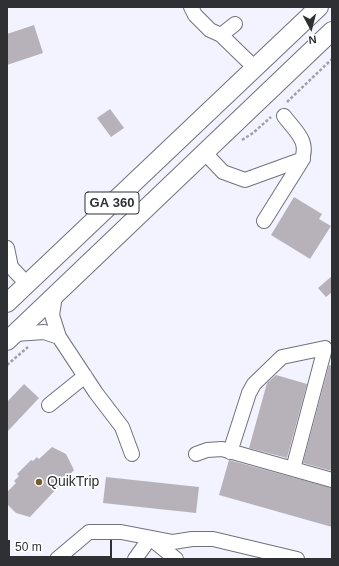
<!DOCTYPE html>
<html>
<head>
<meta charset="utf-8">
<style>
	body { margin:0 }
	#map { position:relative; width:339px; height:566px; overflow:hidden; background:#f2f3fe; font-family:Helvetica,sans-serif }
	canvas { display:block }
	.frame { position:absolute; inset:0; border:8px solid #2f3034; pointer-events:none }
	.north { position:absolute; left:291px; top:8px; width:40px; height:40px; -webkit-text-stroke:3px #fff; paint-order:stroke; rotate:173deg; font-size:11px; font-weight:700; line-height:16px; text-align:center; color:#2f3034 }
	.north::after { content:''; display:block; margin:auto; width:14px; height:18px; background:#2f3034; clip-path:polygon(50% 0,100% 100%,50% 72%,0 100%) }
	.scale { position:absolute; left:8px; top:540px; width:104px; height:18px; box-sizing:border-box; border:2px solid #2f3034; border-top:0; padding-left:5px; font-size:12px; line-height:14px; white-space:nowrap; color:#2f3034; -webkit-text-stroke:3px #fff; paint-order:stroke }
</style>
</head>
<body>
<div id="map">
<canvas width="339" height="566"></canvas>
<div class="frame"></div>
<div class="north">N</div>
<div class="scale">50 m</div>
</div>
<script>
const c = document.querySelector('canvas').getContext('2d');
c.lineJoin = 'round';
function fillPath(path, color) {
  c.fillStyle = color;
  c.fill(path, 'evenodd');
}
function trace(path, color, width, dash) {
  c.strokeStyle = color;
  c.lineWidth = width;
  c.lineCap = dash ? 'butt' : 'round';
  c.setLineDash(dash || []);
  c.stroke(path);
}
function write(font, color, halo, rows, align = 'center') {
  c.font = font + ' Helvetica,sans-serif';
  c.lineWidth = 3.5;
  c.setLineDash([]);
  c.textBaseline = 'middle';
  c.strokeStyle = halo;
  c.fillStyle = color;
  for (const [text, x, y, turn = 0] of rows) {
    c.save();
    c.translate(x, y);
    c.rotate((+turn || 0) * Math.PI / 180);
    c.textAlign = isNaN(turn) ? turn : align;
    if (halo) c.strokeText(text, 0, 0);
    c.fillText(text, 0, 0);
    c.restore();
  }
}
fillPath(new Path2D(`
	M34,25L43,53L7,65V34Z
	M110,109L124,128L111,137L97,118Z
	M294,197L322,214L319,219L331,226L310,259L271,235Z
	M332,276V292L326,297L318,288Z
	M329,365L332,366V471L303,463Z
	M276,375L307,384L287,458L249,448L267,383Z
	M24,384L39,398L7,432V402Z
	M52,447L66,454L74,470L30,517L16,513L7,504V492L16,483L14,481L19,476L17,474L31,460L33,461L37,457L39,459Z
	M229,460L332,488V527L219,495Z
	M106,477L199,487L196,513L103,503Z`), '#b7b2ba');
const minor = new Path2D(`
	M191,7L195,15L210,30L221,35L255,68
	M221,35L235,24
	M205,153L223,172L245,180L303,159
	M264,221L301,162C310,141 296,132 284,116
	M7,248L11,267L27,284
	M55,296L52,315L59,337L96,393L122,427L132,454
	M15,334L44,332L59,337
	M49,405L85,376
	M230,452L249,393L254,384L282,357L325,348L293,469
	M196,454L207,450L222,449L332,480
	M57,559L89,532H121L173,542L192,539H213L297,559
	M135,559L150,538L176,559`);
const major = new Path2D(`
	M7,303L319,7
	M7,341L332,31`);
trace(minor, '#71727b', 16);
trace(major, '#71727b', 20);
trace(new Path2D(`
	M287,102L332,59
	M242,140L253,133L271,117
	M7,365L28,347`), '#9fa0a8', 2.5, [3, 2]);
trace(minor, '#fff', 14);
trace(major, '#fff', 18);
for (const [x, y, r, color] of [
	[39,482,4,"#765d2e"]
]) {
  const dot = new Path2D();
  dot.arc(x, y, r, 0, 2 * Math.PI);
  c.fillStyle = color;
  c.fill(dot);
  trace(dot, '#fff', 1.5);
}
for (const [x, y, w] of [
	[112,203,54]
]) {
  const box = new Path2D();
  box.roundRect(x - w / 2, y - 11, w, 22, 3);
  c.fillStyle = '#fff';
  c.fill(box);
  trace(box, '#2f3034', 1);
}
write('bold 13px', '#2f3034', null, [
	["GA 360",112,203]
]);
write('14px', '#2f3034', '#fff', [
	["QuikTrip",47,482]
], 'left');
</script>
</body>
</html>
